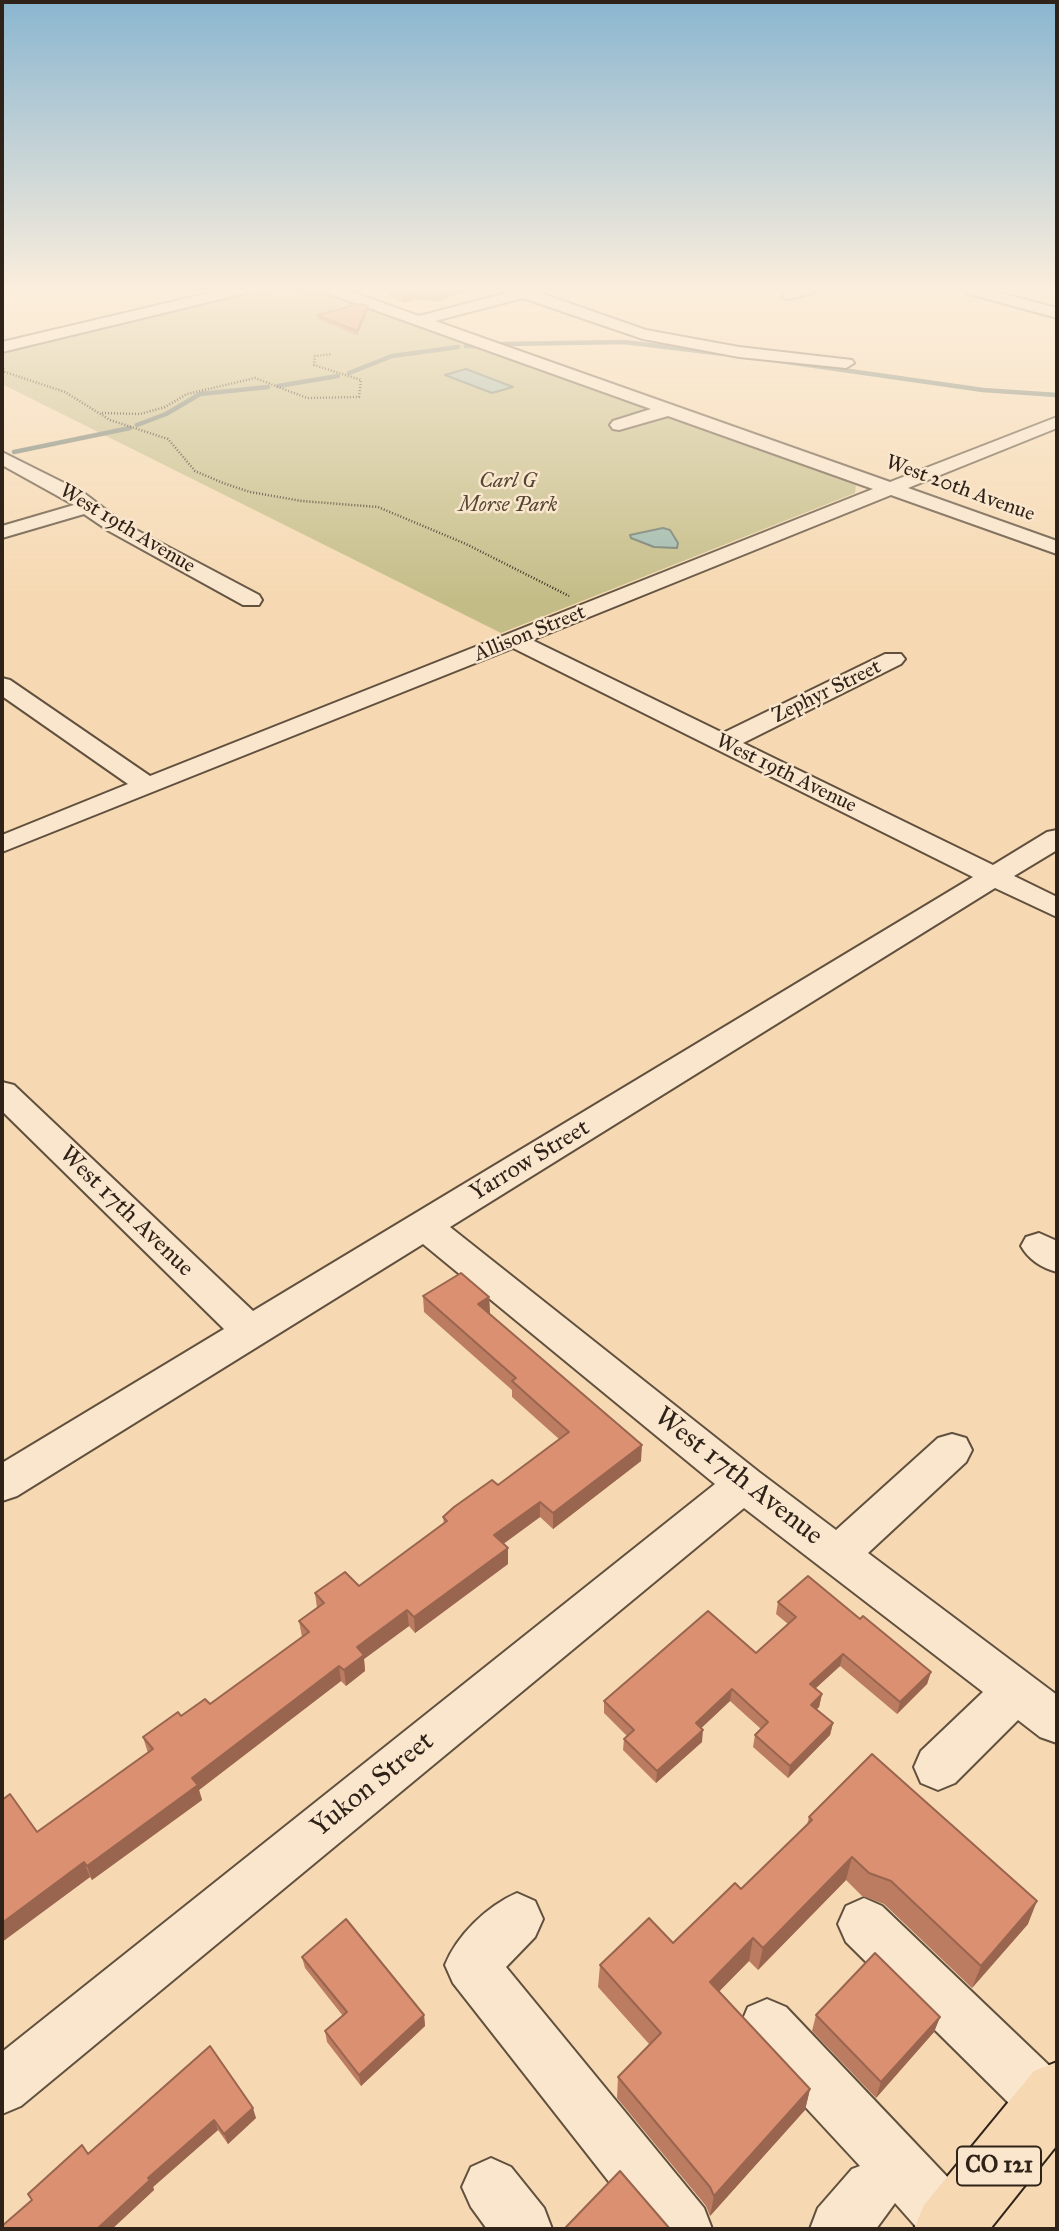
<!DOCTYPE html>
<html>
<head>
<meta charset="utf-8">
<style>
	body { margin:0 }
	#map { position:relative; width:1059px; height:2231px; overflow:hidden; background:#f6d9b2; font-family:"IM FELL Great Primer",serif }
	canvas { display:block }
	.frame { position:absolute; inset:0; border:4px solid #2f2218; pointer-events:none }
</style>
</head>
<body>
<div id="map">
<canvas width="1059" height="2231"></canvas>
<div class="frame"></div>
</div>
<script>
const c = document.querySelector('canvas').getContext('2d');
c.lineJoin = 'round';
function fillPath(path, color) {
  c.fillStyle = color;
  c.fill(path, 'evenodd');
}
function trace(path, color, width, dash) {
  c.strokeStyle = color;
  c.lineWidth = width;
  c.lineCap = dash ? 'butt' : 'round';
  c.setLineDash(dash || []);
  c.stroke(path);
}
function write(font, color, halo, rows, align = 'center') {
  c.font = font + ' "IM FELL Great Primer",serif';
  c.lineWidth = 5;
  c.setLineDash([]);
  c.textBaseline = 'middle';
  c.strokeStyle = halo;
  c.fillStyle = color;
  for (const [text, x, y, turn = 0] of rows) {
    c.save();
    c.translate(x, y);
    c.rotate((+turn || 0) * Math.PI / 180);
    c.textAlign = isNaN(turn) ? turn : align;
    if (halo) c.strokeText(text, 0, 0);
    c.fillText(text, 0, 0);
    c.restore();
  }
}
fillPath(new Path2D(`
	M259,290H317L856,485L855,493L501,633L2,384V352Z`), '#c4bc87');
const water = new Path2D(`
	M466,369L513,387L492,393L445,375Z
	M663,528L670,530L678,543L677,548L654,547L631,538L630,535Z`);
fillPath(water, '#9dbaad');
trace(water, '#717d71', 2);
trace(new Path2D(`
	M503,344L624,342L724,354
	M466,346H475
	M773,360L983,390L1057,395
	M349,373L392,356L458,347
	M278,386L338,376
	M137,425L166,414L200,394L268,387
	M14,452L130,428`), '#717d71', 4.5);
const minor = new Path2D(`
	M222,290H248L246,293L2,352V342Z
	M325,290H346L419,316L518,290H542L540,293L646,330L739,347L852,360L854,363L846,368L739,357L643,339L523,298L435,321L890,482L1057,417V428L908,488L1057,541V554L891,495L532,640L723,733L885,654H901L905,659L901,664L743,743L993,865L1047,832L1057,830V850L1014,876L1057,897V917L995,888L450,1227L759,1472L836,1530L938,1438L952,1434L966,1438L972,1450L966,1462L868,1553L1057,1695V1743L1040,1737L1018,1720L955,1783L938,1790L921,1783L914,1767L921,1751L983,1692L744,1508L21,2106L2,2114V2052L715,1484L423,1244L17,1496L2,1501V1463L224,1329L2,1111V1082L14,1085L253,1311L973,877L513,648L2,852V835L128,784L2,696V678L10,680L150,776L873,489L668,416L619,430L613,429L610,425L613,421L651,409L327,293Z
	M791,290H815L813,293L789,299L784,298L782,295L784,292Z
	M964,290H988L1057,308V318L966,293Z
	M2,452L84,493L123,523L259,595L262,600L259,605H243L109,531L84,514L2,538V526L74,505L2,465Z
	M1039,1233L1057,1241V1272C1042,1268 1029,1260 1021,1246L1026,1237Z
	M517,1893L535,1901L543,1919L535,1937L506,1967L704,2208L712,2229H646L453,1983L445,1965C457,1935 487,1906 517,1893Z
	M864,1898L882,1906L1057,2073V2127L1049,2131L1029,2123L846,1942L838,1924L846,1906Z
	M767,1999L786,2007L973,2204L982,2224L980,2229H918L895,2203L876,2229H810L818,2208L852,2169L860,2166L748,2045L740,2026L748,2007Z
	M491,2158L511,2167L544,2208L552,2229H487L471,2207L462,2187L471,2167Z`);
const major = new Path2D(`
	M1057,2062V2145L990,2229H914L924,2205L1034,2071Z`);
trace(minor, '#61503e', 4);
trace(major, '#2f2218', 4);
trace(new Path2D(`
	M299,290L315,296
	M261,294L280,290
	M2,366L5,372L65,392L110,420L168,439L195,471L223,483L250,492L302,501L378,507L466,544L569,596
	M102,413L140,414L165,407L187,394L255,378L307,398L359,397L361,380L314,365L315,356L332,354`), '#2f2218', 2.5, [1, 2]);
fillPath(minor, '#f9e6cd');
fillPath(major, '#f6d9b2');
fillPath(new Path2D(`
	M381,290H485L456,294L438,302L419,299L403,303Z
	M368,306V310L357,335L318,319L317,315Z
	M423,1296L489,1297L490,1313H488L641,1461L553,1529L540,1517L503,1544L508,1564L415,1633L409,1626L364,1659L365,1671L346,1686L341,1681L199,1790L202,1800L92,1880L90,1877L2,1942V1800L37,1832L148,1753L143,1737L181,1716L210,1704L302,1637L299,1621L317,1608L315,1593L359,1586L444,1524L443,1517L498,1485L559,1439L512,1397V1390L424,1312Z
	M778,1602L860,1619L931,1672L927,1684L897,1714L840,1666L815,1689L822,1694L819,1707L816,1709L833,1723L830,1735L788,1778L753,1747L755,1735L761,1729L730,1701L701,1728L702,1742L656,1783L623,1750L624,1739L627,1736L604,1713V1701L756,1653L788,1624L776,1614Z
	M809,1817L1028,1924L972,1988L884,1904L862,1896L846,1880L758,1970L749,1961L719,1991L810,2089L805,2110L710,2216L706,2206L617,2098L618,2077L650,2045L598,1987L600,1965L673,1943L741,1889L807,1825Z
	M302,1957L424,2015L425,2026L361,2086L327,2042L325,2031L343,2016L305,1968Z
	M816,2015L940,2017L934,2032L876,2098L812,2031Z
	M210,2046L256,2118L228,2144L218,2130L153,2187L154,2190L112,2229H2Z`), '#bc7c61');
fillPath(new Path2D(`
	M450,290H485L456,294L438,302V296Z
	M419,292V299L403,303L402,296Z
	M368,306V310L357,335V331Z
	M489,1297L490,1313L478,1320V1304Z
	M642,1445L641,1461L553,1529V1513Z
	M540,1502V1517L495,1550L494,1535Z
	M508,1548V1564L415,1633L414,1617Z
	M407,1610L409,1626L364,1659L365,1671L346,1686L344,1670L357,1647Z
	M843,1654L840,1666L807,1696L810,1684Z
	M339,1666L341,1681L199,1790L202,1800L92,1880L87,1866L192,1778Z
	M931,1672L927,1684L897,1714L900,1702Z
	M732,1689L730,1701L694,1735L696,1723Z
	M822,1694L819,1707L809,1717L811,1705Z
	M833,1723L830,1735L788,1778L790,1766Z
	M703,1730L702,1742L656,1783L657,1771Z
	M852,1857L846,1880L758,1970L763,1948Z
	M84,1862L90,1877L2,1942V1923Z
	M1037,1901L1028,1924L972,1988L981,1966Z
	M753,1938L749,1961L707,2004L710,1982Z
	M424,2015L425,2026L361,2086L359,2075Z
	M940,2017L934,2032L876,2098L881,2082Z
	M810,2089L805,2110L710,2216L714,2196Z
	M253,2108L256,2118L228,2144L224,2134Z
	M214,2120L218,2130L153,2187L154,2190L112,2229H97L148,2178Z`), '#99654f');
const building = new Path2D(`
	M392,290H450L438,296L419,292L402,296Z
	M360,304L368,306L357,331L317,315Z
	M461,1273L489,1297L478,1304L642,1445L553,1513L540,1502L494,1535L508,1548L414,1617L407,1610L357,1647L364,1655L344,1670L339,1666L192,1778L198,1785L87,1866L84,1862L2,1923V1800L10,1794L37,1832L153,1749L143,1737L178,1712L181,1716L205,1699L210,1704L309,1632L299,1621L324,1603L315,1593L345,1572L359,1586L447,1521L443,1517L454,1507L492,1480L498,1485L569,1432L512,1381L516,1378L423,1296Z
	M808,1576L860,1619L863,1616L931,1672L900,1702L843,1654L810,1684L822,1694L811,1705L833,1723L790,1766L755,1735L768,1722L732,1689L696,1723L703,1730L657,1771L624,1739L634,1730L604,1701L708,1611L756,1653L796,1617L778,1602Z
	M872,1754L1037,1901L981,1966L891,1881L869,1873L852,1857L763,1948L753,1938L710,1982L810,2089L714,2196L710,2187L618,2077L661,2033L600,1965L649,1918L673,1943L735,1883L741,1889L812,1820L809,1817Z
	M346,1919L424,2015L359,2075L325,2031L347,2012L302,1957Z
	M875,1953L940,2017L881,2082L816,2015Z
	M210,2046L253,2108L224,2134L214,2120L148,2178L150,2180L97,2229H2V2226L32,2200L28,2194L82,2145L88,2154Z
	M620,2171L670,2229H568L566,2227Z`);
fillPath(building, '#db9071');
trace(building, '#99654f', 2);
const sky = c.createLinearGradient(0, 0, 0, 602);
sky.addColorStop(0, '#8ab6d0');
sky.addColorStop(0.48, '#fbeedc');
sky.addColorStop(1, '#fbeedc00');
c.fillStyle = sky;
c.fillRect(0, 0, 1059, 602);
write('italic 21px', '#544834', '#f9e6cd', [
	["Carl G",508,482],
	["Morse Park",508,506]
]);
write('21px', '#2f2218', '#f9e6cd', [
	["West 20th Avenue",960,489,20],
	["West 19th Avenue",127,529,31],
	["Allison Street",530,634,-22],
	["Zephyr Street",827,692,-26],
	["West 19th Avenue",786,774,26]
]);
for (const [x, y, w] of [
	[999,2166,84]
]) {
  const box = new Path2D();
  box.roundRect(x - w / 2, y - 19.5, w, 39, 5);
  c.fillStyle = '#f9e6cd';
  c.fill(box);
  trace(box, '#2f2218', 2);
}
write('bold 23px', '#2f2218', null, [
	["CO 121",999,2166]
]);
write('24px', '#2f2218', '#f9e6cd', [
	["Yarrow Street",530,1161,-31],
	["West 17th Avenue",126,1212,44]
]);
write('28px', '#2f2218', '#f9e6cd', [
	["West 17th Avenue",738,1477,38],
	["Yukon Street",373,1785,-39]
]);
</script>
</body>
</html>
